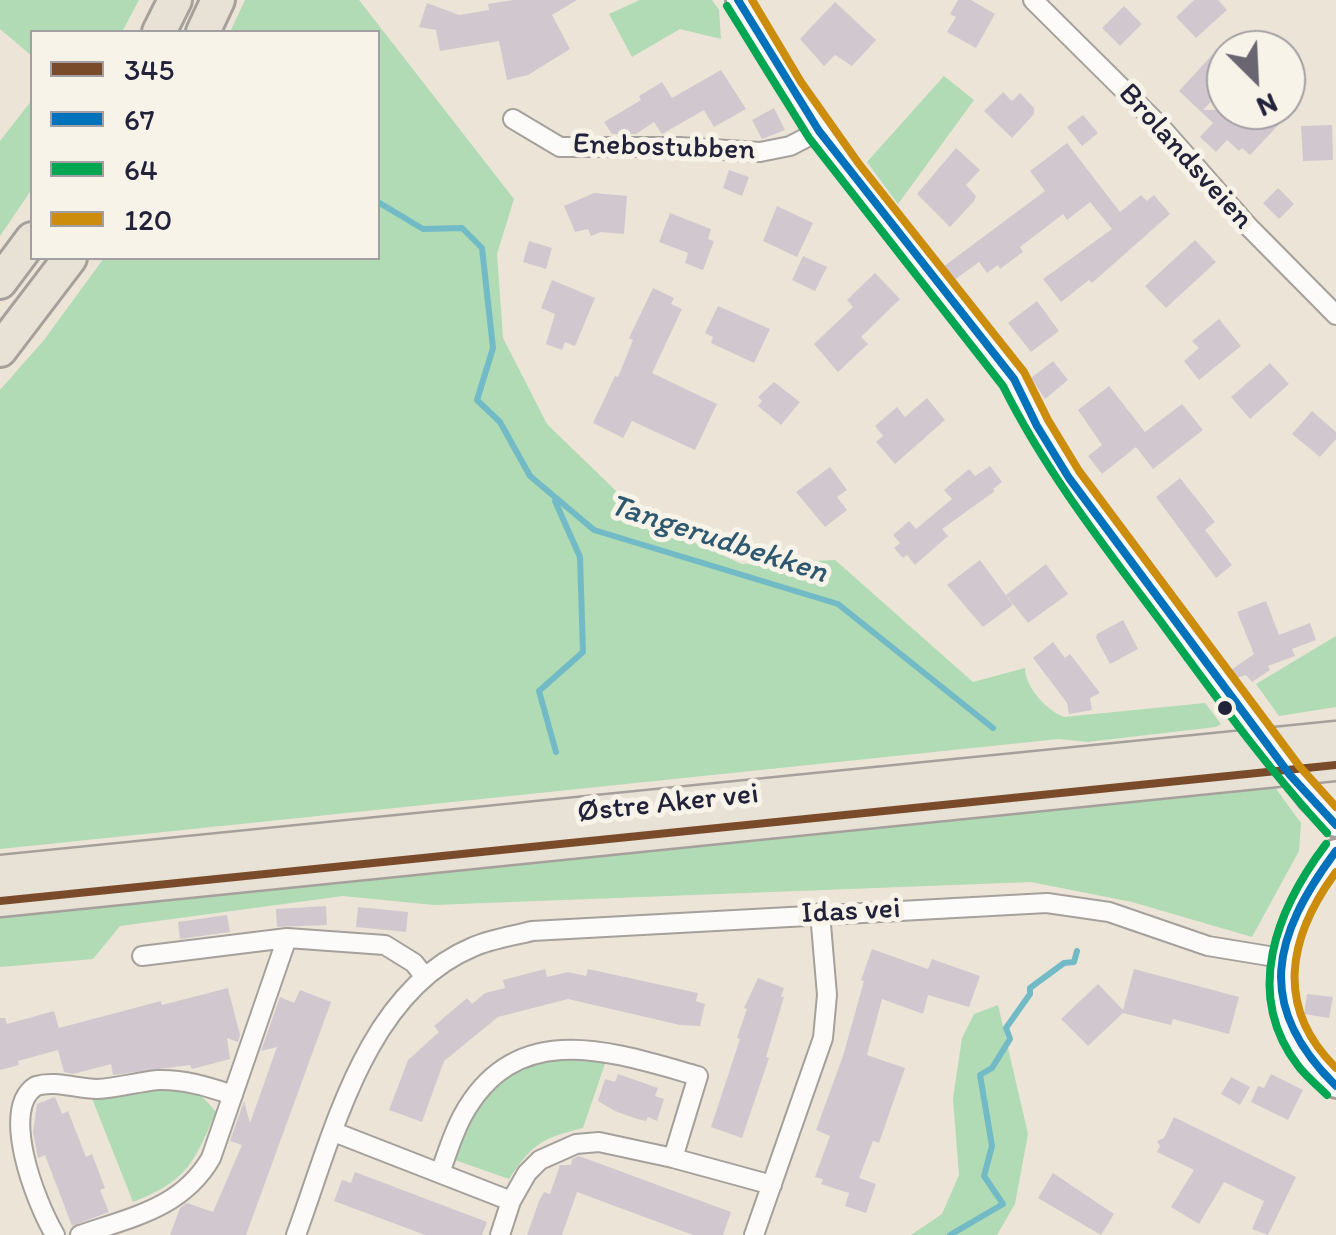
<!DOCTYPE html>
<html>
<head>
<meta charset="utf-8">
<style>
	body { margin:0 }
	#map { position:relative; width:1336px; height:1235px; overflow:hidden; background:#ece4d7; font-family:Itim,sans-serif }
	canvas { display:block }
	.legend { position:absolute; left:30px; top:30px; width:350px; height:230px; box-sizing:border-box; background:#f7f3e8; border:2px solid #a29fa3; margin:0; padding:12px 18px; list-style:none; font-size:30px; color:#22223b }
	.legend li { display:flex; align-items:center; gap:20px; height:50px }
	.legend b { width:50px; border:2px solid #a29fa3 }
	.north { position:absolute; left:1206px; top:30px; width:100px; height:100px; box-sizing:border-box; background:#f7f3e8; border:2px solid #a29fa3; border-radius:50%; rotate:156deg; font-size:28px; font-weight:700; line-height:40px; text-align:center; color:#22223b }
	.north::after { content:''; display:block; margin:auto; width:35px; height:45px; background:#696672; clip-path:polygon(50% 0,100% 100%,50% 72%,0 100%) }
</style>
</head>
<body>
<div id="map">
<canvas width="1336" height="1235"></canvas>
<ul class="legend">
<li><b style="height:12px;background:#7a4b2a"></b>345</li>
<li><b style="height:12px;background:#0072bc"></b>67</li>
<li><b style="height:12px;background:#00a651"></b>64</li>
<li><b style="height:12px;background:#cc8c0c"></b>120</li>
</ul>
<div class="north">N</div>
</div>
<script>
const c = document.querySelector('canvas').getContext('2d');
c.lineJoin = 'round';
function fillPath(path, color) {
  c.fillStyle = color;
  c.fill(path, 'evenodd');
}
function trace(path, color, width, dash) {
  c.strokeStyle = color;
  c.lineWidth = width;
  c.lineCap = dash ? 'butt' : 'round';
  c.setLineDash(dash || []);
  c.stroke(path);
}
function write(font, color, halo, rows, align = 'center') {
  c.font = font + ' Itim,sans-serif';
  c.lineWidth = 10;
  c.setLineDash([]);
  c.textBaseline = 'middle';
  c.strokeStyle = halo;
  c.fillStyle = color;
  for (const [text, x, y, turn = 0] of rows) {
    c.save();
    c.translate(x, y);
    c.rotate((+turn || 0) * Math.PI / 180);
    c.textAlign = isNaN(turn) ? turn : align;
    if (halo) c.strokeText(text, 0, 0);
    c.fillText(text, 0, 0);
    c.restore();
  }
}
fillPath(new Path2D(`
	M0,0H139L122,32H32V56L0,29Z
	M245,0H359L514,199L497,254L503,338L547,424L647,521L742,564L835,560L973,682L1025,668C1025,687 1046,710 1064,717L1205,703L1221,724L1216,727L1087,742L1059,739L0,849V390L44,340L104,258H378V32H230Z
	M640,0H712L719,10L721,39L680,29L632,57L609,14Z
	M944,76L974,100L898,204L867,162Z
	M32,100V189L0,236V141Z
	M1336,636V707L1279,716L1256,684Z
	M1274,786L1301,823L1299,851L1252,937L1132,902L1031,882L434,905L343,896L120,926L93,959L0,967V916Z
	M998,1005L1028,1134L1015,1204L997,1235H911L942,1214L959,1175L953,1099L962,1038L974,1014Z
	M542,1057L607,1058L583,1128C542,1138 532,1144 509,1179L452,1159C473,1106 488,1079 542,1057Z
	M161,1087C191,1088 196,1088 216,1112C193,1164 188,1180 133,1202L91,1096Z`), '#b0dbb4');
trace(new Path2D(`
	M378,202L423,229L462,228L482,248L493,348L477,400L500,422L530,476L594,530L838,604L993,728
	M555,501L580,557L583,652L539,691L556,752
	M950,1235L1003,1204L984,1176L992,1146L980,1075L992,1068L1010,1039L1006,1028L1030,994V988L1064,963L1074,962L1077,951`), '#72bbc6', 6);
fillPath(new Path2D(`
	M513,0H577L552,15L570,49L528,75L507,80L499,41L440,51L436,30L419,27L427,3L459,15L489,10L488,4Z
	M958,0H971L995,14L976,48L947,32L956,17L950,14Z
	M1194,0H1218L1227,10L1196,38L1176,17Z
	M835,2L876,40L852,66L835,55L824,66L800,39Z
	M1124,6L1142,24L1120,46L1102,28Z
	M1213,54L1226,66V85L1203,110H1276L1285,118L1250,155L1242,148L1239,151L1227,140L1216,152L1200,137L1213,123L1179,91Z
	M721,70L746,109L714,127L704,110L662,134L654,122L636,134H612L604,122L641,100L639,96L662,82L672,98Z
	M1003,92L1012,101L1020,93L1034,108V114L1012,138L984,111Z
	M774,108L785,130L762,139L752,120Z
	M1083,115L1098,133L1082,146L1067,127Z
	M1332,125L1333,160L1303,161L1301,126Z
	M1067,143L1120,212L1141,195L1147,201L1154,195L1170,214L1092,283L1089,280L1061,302L1043,279L1112,229L1090,202L1067,220L1063,214L1020,247L1023,252L1000,269L998,265L987,273L979,262L953,281L943,267L1045,191L1030,171Z
	M956,148L980,170L966,185L976,196L974,201L950,227L917,194Z
	M729,170L749,177L742,196L723,188Z
	M1278,188L1294,204L1279,219L1263,203Z
	M594,193L627,196L624,234L601,232L591,236L588,229L575,232L564,206Z
	M777,206L813,223L797,257L763,241Z
	M670,213L711,229L708,239L714,241L703,270L685,263L688,253L659,242Z
	M1195,240L1216,262L1166,308L1145,286Z
	M529,241L552,248L546,269L523,262Z
	M803,256L827,267L815,291L792,280Z
	M875,273L900,299L861,337L868,344L838,372L814,344L853,307L847,300Z
	M552,280L595,298L575,346L565,342L562,350L546,344L555,314L541,308Z
	M653,288L674,298L671,304L682,309L652,373L717,404L695,450L632,421L623,438L593,423L615,376L618,377L633,340L629,338Z
	M1037,301L1059,331L1031,352L1008,323Z
	M718,306L770,329L754,363L711,343L713,337L705,333Z
	M1219,319L1241,346L1199,380L1184,361L1199,348L1192,341Z
	M1053,361L1068,380L1045,399L1031,378Z
	M1270,363L1289,384L1250,419L1231,397Z
	M774,382L800,402L781,425L758,406L762,401L758,397Z
	M1109,386L1145,432L1182,404L1203,430L1153,469L1136,447L1102,474L1088,456L1102,445L1078,410Z
	M927,398L945,420L895,464L876,442L883,436L875,426L897,407L905,417Z
	M1312,411L1336,432V439L1320,457L1292,434Z
	M990,466L1002,482L993,489L995,491L942,529L948,536L915,565L907,555L903,558L894,548L900,543L893,535L909,521L916,529L952,499L944,490L969,469L975,476Z
	M830,467L847,490L837,497L847,510L825,527L796,492Z
	M1180,478L1215,522L1205,530L1232,565L1216,578L1156,497Z
	M980,560L1013,605L983,627L947,585Z
	M1046,564L1068,594L1028,623L1006,595Z
	M1266,601L1279,635L1310,623L1316,640L1292,649L1295,656L1268,666L1270,670L1252,682L1246,675L1237,678L1231,670L1254,654L1237,612Z
	M1123,620L1138,649L1110,664L1096,638L1097,634Z
	M1053,642L1065,658L1070,654L1100,693L1090,698L1092,710L1069,714L1067,703L1033,658Z
	M326,906L327,925L277,927L276,909Z
	M358,907L408,912L406,932L356,927Z
	M227,915L230,932L180,939L178,922Z
	M872,949L928,969L932,959L980,976L969,1007L928,995L923,1014L882,999L867,1055L905,1068L879,1143L873,1141L859,1178L876,1184L866,1213L845,1206L849,1193L821,1184L823,1179L815,1177L830,1136L816,1130L843,1056L864,981L861,980Z
	M545,969L547,977L568,972L586,976L588,969L698,993L696,1001L705,1004L700,1026L680,1025L568,999L498,1017L444,1061L422,1122L389,1110L408,1060L439,1032L434,1026L467,998L472,1004L485,993L505,988L503,980Z
	M1134,969L1239,997L1229,1034L1173,1019L1171,1025L1123,1013L1088,1046L1061,1019L1098,984L1123,1010Z
	M758,978L784,988L781,997H784L766,1057L769,1058L742,1138L711,1127L740,1039L737,1038L747,1009L744,1008Z
	M228,988L240,1035L238,1042L227,1038L230,1059L192,1069L190,1065L113,1075L111,1064L73,1074L64,1072L58,1050L18,1061L19,1065L0,1070V1018H5L7,1024L54,1011L59,1028L161,1001L162,1005Z
	M300,990L331,1002L246,1235H170L180,1208L187,1203L213,1212L242,1145L230,1141L244,1101L250,1123L277,1047L261,1051L280,997L294,1003Z
	M1307,994L1333,997L1329,1018L1304,1014Z
	M618,1074L658,1088L655,1096L664,1099L657,1121L648,1117L646,1121L637,1119L615,1111L598,1101L605,1079L615,1082Z
	M1271,1074L1303,1090L1288,1120L1251,1102L1258,1086L1264,1088Z
	M1231,1077L1250,1087L1240,1105L1221,1094Z
	M55,1097L62,1114L68,1111L86,1157L92,1154L105,1188L100,1190L109,1212L72,1226L45,1155L38,1158L33,1132L37,1104Z
	M1174,1117L1296,1177L1268,1235L1252,1229L1264,1201L1224,1182L1199,1224L1171,1207L1194,1170L1157,1152L1160,1146L1157,1141L1164,1138Z
	M579,1156L731,1212L723,1235H693L577,1192L562,1235H527L539,1201L544,1192L550,1194L560,1165H571L572,1159Z
	M355,1172L487,1222L482,1235H425L334,1201L342,1180L351,1183Z
	M1053,1173L1114,1214L1101,1235L1038,1198Z`), '#d1c8cf');
const minor = new Path2D(`
	M1033,0L1159,125L1248,226L1336,315
	M513,119L560,147H679L760,152L790,146L817,132
	M142,956L287,938L385,945L414,963L424,976
	M334,1132L511,1201L500,1235
	M440,1173C447,1154 453,1133 463,1115C517,1017 613,1052 698,1076L673,1158
	M511,1201L527,1173L540,1160L576,1144L599,1142L673,1158L772,1185
	M55,1235C34,1199 0,1108 36,1086C55,1080 77,1089 97,1089C117,1088 138,1082 158,1080C184,1079 208,1087 233,1095
	M80,1235C132,1217 182,1208 211,1158L287,938
	M296,1235C333,1135 365,992 473,947C491,939 513,936 532,931L1047,903L1109,912L1208,946L1281,958
	M754,1235L823,1038L827,995L820,913`);
const tertiary = new Path2D(`
	M738,0C802,123 891,224 975,333L1014,379L1059,463L1244,713
	M1310,800L1336,825
	M1336,851C1275,924 1251,1018 1336,1086`);
const trunk = new Path2D(`
	M0,871L1336,737
	M0,901L1336,765`);
const motorway = new Path2D(`
	M159,32L175,0
	M203,32L218,0
	M0,282L32,239
	M0,350L70,258`);
trace(minor, '#a5a09c', 22);
trace(tertiary, '#a5a09c', 28);
trace(trunk, '#a5a09c', 35);
trace(motorway, '#a5a09c', 38);
trace(minor, '#fcfbf9', 18);
trace(tertiary, '#fcfbf9', 22);
trace(trunk, '#e8e1d5', 30);
trace(motorway, '#e8e1d5', 32);
const tertiaryBridge = new Path2D(`
	M1244,713L1310,800`);
trace(tertiaryBridge, '#a5a09c', 28, []);
trace(tertiaryBridge, '#fcfbf9', 22);
trace(new Path2D(`
	M0,901L1336,765`), '#7a4b2a', 8);
trace(new Path2D(`
	M738,0L819,131L1014,379L1037,426L1069,478L1290,775L1336,825
	M1336,851C1272,937 1254,1005 1336,1086`), '#0072bc', 8);
trace(new Path2D(`
	M727,6L809,138L1003,386C1046,472 1104,546 1161,622C1214,694 1266,767 1327,833
	M1326,844C1277,909 1242,994 1299,1067C1307,1077 1318,1086 1327,1095`), '#00a651', 8);
trace(new Path2D(`
	M752,0L801,82L859,164L1024,372L1048,420L1079,471L1300,767L1336,807
	M1336,872C1288,937 1274,1007 1336,1068`), '#cc8c0c', 8);
for (const [x, y, r, color] of [
	[1225,708,9,"#22223b"]
]) {
  const dot = new Path2D();
  dot.arc(x, y, r, 0, 2 * Math.PI);
  c.fillStyle = color;
  c.fill(dot);
  trace(dot, '#f7f3e8', 4);
}
write('30px', '#22223b', '#f7f3e8', [
	["Enebostubben",664,148,2],
	["Brolandsveien",1185,157,48],
	["Østre Aker vei",668,804,-6],
	["Idas vei",851,912,-3]
]);
write('italic 32px', '#2d586f', '#f7f3e8', [
	["Tangerudbekken",718,540,18]
]);
</script>
</body>
</html>
